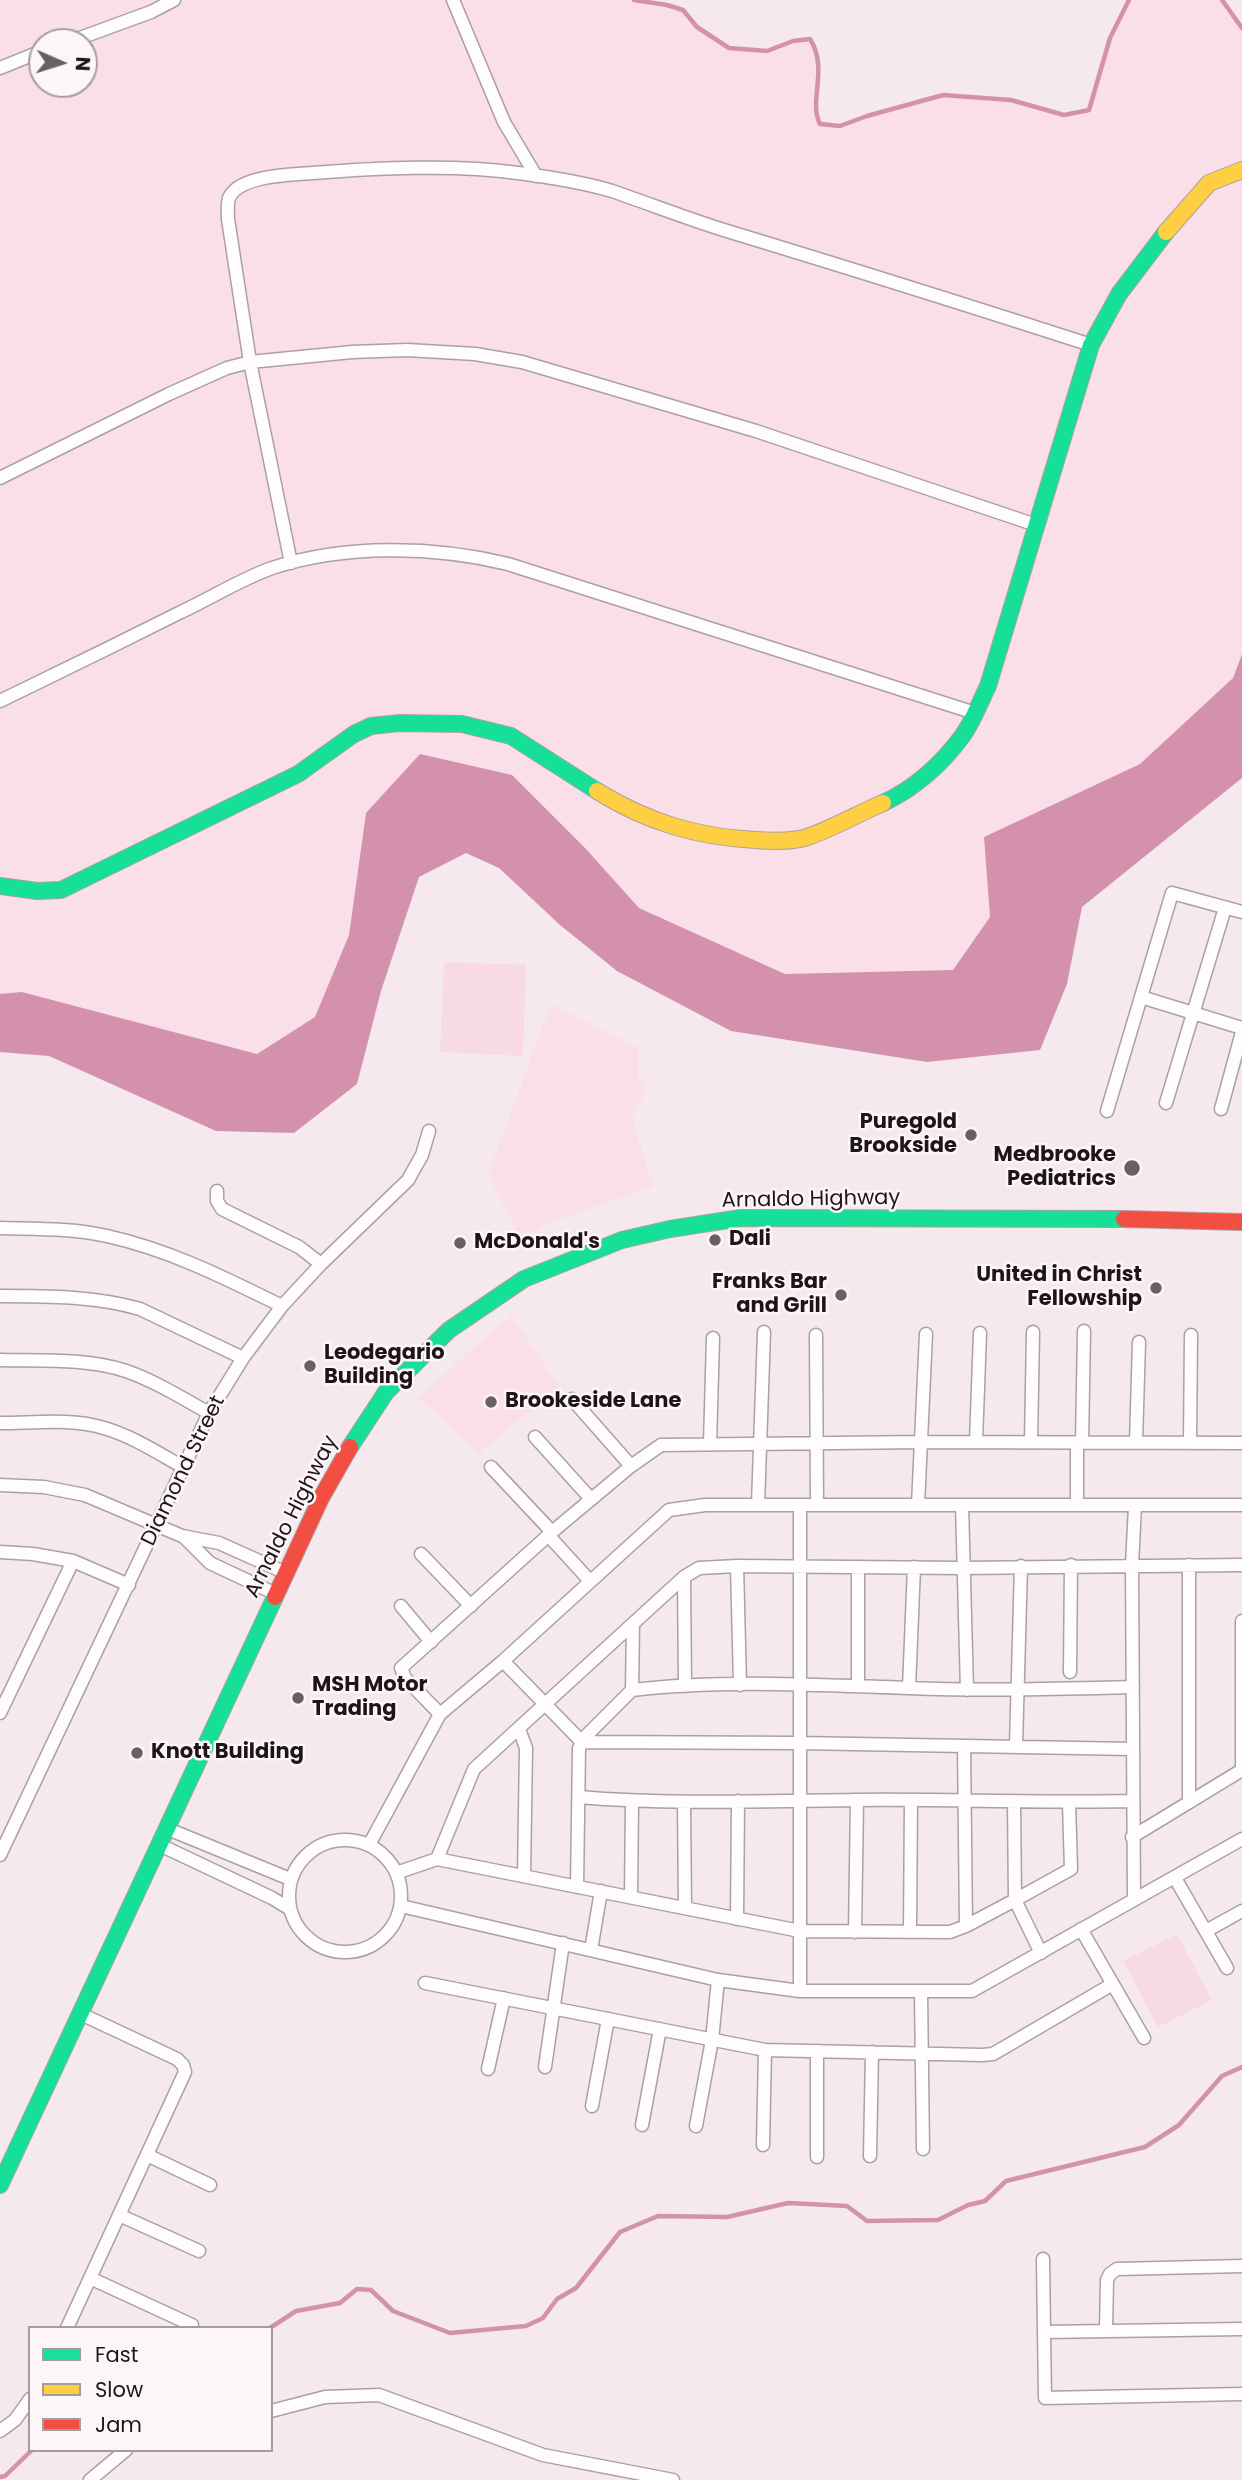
<!DOCTYPE html>
<html>
<head>
<meta charset="utf-8">
<style>
	body { margin:0 }
	#map { position:relative; width:1242px; height:2480px; overflow:hidden; background:#f5e9ed; font-family:Poppins,sans-serif }
	canvas { display:block }
	.legend { position:absolute; left:28px; top:2326px; width:245px; height:126px; box-sizing:border-box; background:#fcf6f8; border:2px solid #a49c9f; margin:0; padding:9px 12px; list-style:none; font-size:21px; color:#1f1519 }
	.legend li { display:flex; align-items:center; gap:14px; height:35px }
	.legend b { width:35px; border:2px solid #a49c9f }
	.north { position:absolute; left:28px; top:28px; width:70px; height:70px; box-sizing:border-box; background:#fcf6f8; border:2px solid #a49c9f; border-radius:50%; rotate:93deg; font-size:19px; font-weight:700; line-height:28px; text-align:center; color:#1f1519 }
	.north::after { content:''; display:block; margin:auto; width:24px; height:32px; background:#6a5f63; clip-path:polygon(50% 0,100% 100%,50% 72%,0 100%) }
</style>
</head>
<body>
<div id="map">
<canvas width="1242" height="2480"></canvas>
<ul class="legend">
<li><b style="height:9px;background:#16e098"></b>Fast</li>
<li><b style="height:9px;background:#ffcf43"></b>Slow</li>
<li><b style="height:9px;background:#f24e42"></b>Jam</li>
</ul>
<div class="north">N</div>
</div>
<script>
const c = document.querySelector('canvas').getContext('2d');
c.lineJoin = 'round';
function fillPath(path, color) {
  c.fillStyle = color;
  c.fill(path, 'evenodd');
}
function trace(path, color, width, dash) {
  c.strokeStyle = color;
  c.lineWidth = width;
  c.lineCap = dash ? 'butt' : 'round';
  c.setLineDash(dash || []);
  c.stroke(path);
}
function write(font, color, halo, rows, align = 'center') {
  c.font = font + ' Poppins,sans-serif';
  c.lineWidth = 5;
  c.setLineDash([]);
  c.textBaseline = 'middle';
  c.strokeStyle = halo;
  c.fillStyle = color;
  for (const [text, x, y, turn = 0] of rows) {
    c.save();
    c.translate(x, y);
    c.rotate((+turn || 0) * Math.PI / 180);
    c.textAlign = isNaN(turn) ? turn : align;
    if (halo) c.strokeText(text, 0, 0);
    c.fillText(text, 0, 0);
    c.restore();
  }
}
fillPath(new Path2D(`
	M0,0H634L667,5L683,10L697,27L729,48L767,51L793,41L810,39L818,51L819,88L815,114L820,124L840,126L867,116L943,95L1011,100L1064,115L1089,110L1110,38L1129,0H1222L1242,28V654L1233,678L1140,764L985,837L990,917L953,970L785,974L639,908L586,849L366,813L349,936L315,1017L257,1054L23,992L0,994ZM42,42H84V84H42Z
	M551,1004L639,1048L638,1075L646,1090L632,1118L653,1186L541,1226L521,1239L488,1175Z
	M512,1316L559,1387L479,1453L419,1398L475,1346Z`), '#fadfe9');
fillPath(new Path2D(`
	M444,962L526,965L523,1056L440,1052Z
	M1177,1934L1212,2000L1158,2027L1123,1961Z`), '#f8dae5');
fillPath(new Path2D(`
	M1242,654V778L1082,907L1067,984L1040,1050L927,1062L731,1031L617,971L560,925L499,868L466,853L419,877L381,991L357,1084L294,1133L216,1131L49,1056L0,1052V994L22,992L257,1054L315,1017L349,935L366,813L420,754L512,775L586,849L639,908L785,974L953,970L990,917L984,837L1140,764L1233,678Z`), '#d491ad');
trace(new Path2D(`
	M634,0L667,5L683,10L697,27L729,48L767,51L793,41L810,39C829,69 808,101 820,124L840,126L867,116L943,95L1011,100L1064,115L1089,110L1110,38L1129,0
	M1222,0L1242,28
	M270,2328L296,2311L340,2303L357,2289L371,2290L393,2311L450,2333L526,2326L543,2318L557,2299L576,2288L620,2232L658,2216L727,2217L788,2203L847,2206L867,2221L938,2220L968,2205L985,2201L1006,2181L1145,2147L1179,2125L1222,2076L1242,2067
	M0,2477L5,2476L32,2450`), '#d491ad', 4.5);
const street = new Path2D(`
	M453,0L504,122L536,176
	M69,42L151,12L174,0
	M0,68L42,51
	M0,478L169,394L227,368L250,362L352,352L407,350L475,354L522,362L756,431L1036,525
	M291,563L250,362L228,219C228,213 227,205 229,198C239,175 291,175 312,173C377,168 454,164 518,173C549,177 582,182 612,191C650,204 688,219 727,231C849,268 970,306 1091,345
	M0,701C60,672 121,642 181,612C211,598 241,579 272,568C345,544 434,546 508,564L975,713
	M1141,997L1242,1028
	M1166,1103L1225,908
	M1221,1109L1242,1032
	M1107,1111L1172,893L1242,912
	M217,1191V1201L222,1209L299,1247L321,1264
	M0,1228C35,1229 73,1228 107,1236C170,1250 225,1278 282,1306
	M0,1296C47,1296 95,1296 140,1309L243,1358
	M816,1335L817,1505
	M0,1360C42,1361 86,1358 126,1371C155,1381 182,1398 209,1413
	M572,1399L631,1466
	M0,1423C34,1423 72,1418 104,1428C132,1436 158,1453 183,1467
	M535,1437L591,1499
	M976,1442L980,1333
	M1031,1442L1033,1332
	M1082,1442L1084,1331
	M1136,1442L1139,1342
	M1190,1443L1191,1335
	M710,1444L713,1338
	M491,1467L552,1532
	M0,1485L44,1487L85,1495L182,1536L219,1543L286,1573
	M1077,1504V1442
	M758,1505L764,1332
	M800,1505V1991
	M918,1505L926,1334
	M962,1505L967,1690
	M548,1535L590,1581
	M183,1536L210,1563L276,1594
	M0,1552L33,1554L73,1561L129,1585
	M421,1554L471,1606
	M737,1566L740,1685
	M684,1577L685,1686
	M401,1606L431,1642
	M503,1661L582,1742L799,1743L1132,1749
	M1070,1672L1071,1565
	M858,1686V1567
	M909,1688L914,1567
	M632,1690L633,1624
	M0,1713L73,1561
	M440,1714L405,1678L401,1668L552,1532L631,1466L661,1445L922,1442L1242,1443
	M519,1729L526,1748L524,1876
	M964,1746L966,1926
	M1016,1746L1021,1566
	M1242,1770V1621
	M579,1797C671,1805 763,1801 856,1800C948,1799 1040,1803 1132,1801
	M1189,1801V1565
	M684,1802L685,1908
	M1014,1802L1015,1900L1071,1869L1069,1803
	M168,1829L290,1879
	M1132,1837L1242,1770
	M289 1896a56 56 0 1 1 112 0a56 56 0 1 1-112 0Z
	M160,1845L272,1898L290,1909
	M369,1845L440,1714L503,1661L669,1510L705,1505H1242
	M0,1855L209,1413L243,1358L282,1306L321,1264L408,1180L422,1155L429,1131
	M437,1859L800,1931L950,1932L966,1926L1015,1900L1041,1953
	M396,1873L437,1859L474,1769L684,1577L699,1568L737,1566L962,1568L1242,1565
	M1175,1878L1227,1968
	M577,1887L579,1748L585,1737L632,1690C723,1679 817,1685 909,1688C983,1691 1058,1689 1133,1687
	M631,1897L632,1802
	M1134,1900L1132,1565L1135,1506
	M401,1906L718,1980L800,1991H972L1242,1839
	M737,1919L738,1801
	M1081,1929L1144,2038
	M1206,1931L1242,1911
	M855,1932L857,1800
	M910,1932L911,1800
	M591,1950L601,1891
	M425,1983L765,2050L982,2055L993,2054L1111,1985
	M921,1993L923,2149
	M817,2051V2157
	M545,2067L563,1943
	M488,2069L504,1998
	M592,2106L608,2019
	M642,2125L660,2029
	M696,2126L712,2040L718,1980
	M763,2145L765,2050
	M147,2155L210,2185
	M870,2156L872,2052
	M119,2215L199,2251
	M1043,2259L1044,2332
	M90,2278L192,2325
	M67,2328L185,2072L183,2065L177,2059L81,2014
	M1242,2329L1044,2332L1045,2398L1242,2394
	M1106,2330L1107,2280L1110,2274L1117,2269L1242,2266
	M271,2411L325,2397L379,2395L543,2455L673,2480
	M0,2431L15,2420L30,2399
	M90,2480L126,2450`);
const fast = new Path2D(`
	M883,803C914,789 943,763 963,735C973,721 980,702 988,686L1091,345L1119,294L1166,232
	M0,886L37,891L61,890L298,774L354,734L371,726L400,723L462,724L511,736L597,791
	M350,1447L386,1392L449,1330L524,1279L622,1240L670,1229L741,1218L1124,1219
	M0,2185L275,1597`);
const slow = new Path2D(`
	M1166,232L1209,183L1242,170
	M597,791C647,822 697,837 755,840C771,841 789,842 804,838C828,831 859,813 883,803`);
const jam = new Path2D(`
	M1124,1219L1242,1222
	M275,1597L321,1498L350,1447`);
trace(street, '#aba0a4', 15);
trace(fast, '#aba0a4', 18);
trace(slow, '#aba0a4', 18);
trace(jam, '#aba0a4', 18);
trace(street, '#fefcfc', 12);
trace(fast, '#16e098', 16);
trace(slow, '#ffcf43', 16);
trace(jam, '#f24e42', 16);
for (const [x, y, r, color] of [
	[971,1135,7,"#6a5f63"],
	[1132,1168,9,"#6a5f63"],
	[715,1240,7,"#6a5f63"],
	[460,1243,7,"#6a5f63"],
	[1156,1288,7,"#6a5f63"],
	[841,1295,7,"#6a5f63"],
	[310,1366,7,"#6a5f63"],
	[491,1402,7,"#6a5f63"],
	[298,1698,7,"#6a5f63"],
	[137,1753,7,"#6a5f63"]
]) {
  const dot = new Path2D();
  dot.arc(x, y, r, 0, 2 * Math.PI);
  c.fillStyle = color;
  c.fill(dot);
  trace(dot, '#fcf6f8', 2.5);
}
write('bold 21px', '#1f1519', '#fcf6f8', [
	["Puregold",957,1123,"right"],
	["Brookside",957,1147,"right"],
	["Medbrooke",1116,1156,"right"],
	["Pediatrics",1116,1180,"right"],
	["Dali",729,1240],
	["McDonald's",474,1243],
	["United in Christ",1142,1276,"right"],
	["Fellowship",1142,1300,"right"],
	["Franks Bar",827,1283,"right"],
	["and Grill",827,1307,"right"],
	["Leodegario",324,1354],
	["Building",324,1378],
	["Brookeside Lane",505,1402],
	["MSH Motor",312,1686],
	["Trading",312,1710],
	["Knott Building",151,1753]
], 'left');
write('21px', '#1f1519', '#fcf6f8', [
	["Arnaldo Highway",811,1200,-1],
	["Diamond Street",184,1471,-64],
	["Arnaldo Highway",292,1517,-63]
]);
</script>
</body>
</html>
